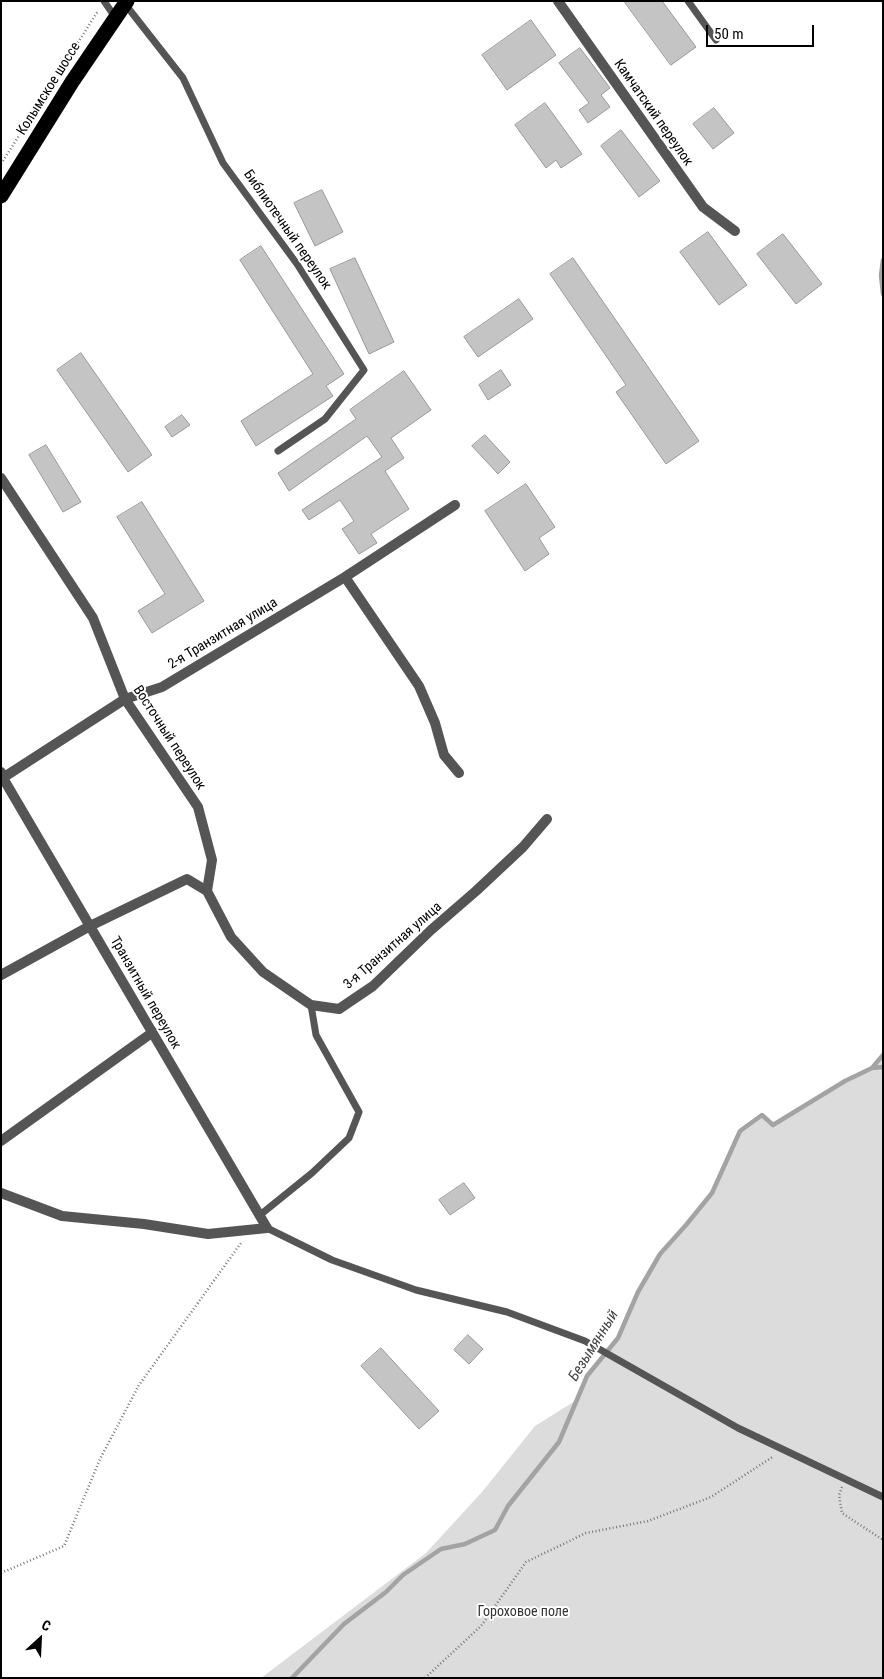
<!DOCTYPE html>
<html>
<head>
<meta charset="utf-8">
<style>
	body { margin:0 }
	#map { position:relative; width:884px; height:1679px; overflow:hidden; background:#fff; font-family:"Roboto Condensed",sans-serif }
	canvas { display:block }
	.frame { position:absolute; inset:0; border:2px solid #000; pointer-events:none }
	.north { position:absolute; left:15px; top:1614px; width:50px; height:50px; -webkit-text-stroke:4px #fff; paint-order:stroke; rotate:25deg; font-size:14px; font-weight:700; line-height:20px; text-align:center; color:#000 }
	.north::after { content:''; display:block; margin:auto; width:18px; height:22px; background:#000; clip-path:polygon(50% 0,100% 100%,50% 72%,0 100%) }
	.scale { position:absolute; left:706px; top:25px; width:108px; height:22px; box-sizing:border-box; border:2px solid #000; border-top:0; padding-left:6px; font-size:15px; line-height:18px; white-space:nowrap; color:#000; -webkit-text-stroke:4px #fff; paint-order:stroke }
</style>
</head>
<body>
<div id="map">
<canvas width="884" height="1679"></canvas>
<div class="frame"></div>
<div class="north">С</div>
<div class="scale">50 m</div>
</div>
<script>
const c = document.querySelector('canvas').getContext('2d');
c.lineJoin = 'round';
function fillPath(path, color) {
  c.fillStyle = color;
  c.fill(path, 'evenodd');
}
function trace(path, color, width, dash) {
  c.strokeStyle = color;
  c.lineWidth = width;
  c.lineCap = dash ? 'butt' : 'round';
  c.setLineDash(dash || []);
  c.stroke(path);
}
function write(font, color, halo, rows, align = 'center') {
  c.font = font + ' "Roboto Condensed",sans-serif';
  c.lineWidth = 4;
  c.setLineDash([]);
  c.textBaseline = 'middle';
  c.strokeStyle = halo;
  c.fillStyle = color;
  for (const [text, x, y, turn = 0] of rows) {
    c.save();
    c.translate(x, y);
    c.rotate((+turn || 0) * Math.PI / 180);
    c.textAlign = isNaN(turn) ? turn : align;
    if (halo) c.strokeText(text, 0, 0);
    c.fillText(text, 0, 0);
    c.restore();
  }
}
fillPath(new Path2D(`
	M883,1055V1678H261L426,1553L482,1492L535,1426L575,1401L587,1376L618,1338L638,1292L660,1254L686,1225L712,1193L740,1131L762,1115L773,1125L845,1081L872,1068Z`), '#dcdcdc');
trace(new Path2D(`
	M883,260L881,275L883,294
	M872,1068L883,1067
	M292,1678L344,1624L386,1592L403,1575L441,1549L465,1544L495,1530L508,1506L559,1442L587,1376L618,1338L638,1292L660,1254L686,1225L712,1193L740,1131L762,1115L773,1125L845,1081L872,1068L883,1055`), '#a3a3a3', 4.5);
const building = new Path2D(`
	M624,1H662L696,47L671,65Z
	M531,20L556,55L507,90L482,55Z
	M580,48L610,88L601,95L610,107L588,123L579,110L589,103L559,63Z
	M545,103L582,154L561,168L556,160L546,168L515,125Z
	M714,108L734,133L713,149L693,124Z
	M621,130L660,181L639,197L601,146Z
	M322,190L343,232L315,246L294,203Z
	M708,232L747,285L719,305L680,252Z
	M783,234L822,284L796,304L757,254Z
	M261,246L344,374L326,386L333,396L256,446L241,421L313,374L240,260Z
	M355,258L394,342L369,354L330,269Z
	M573,258L699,441L666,464L616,392L626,385L550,274Z
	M519,299L533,319L478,357L464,337Z
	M81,353L152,455L128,472L57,370Z
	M501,370L511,385L488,400L479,385Z
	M404,371L431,410L391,438L404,458L385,471L409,509L371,534L377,543L359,554L342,529L354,521L340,500L309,520L302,510L382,457L367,436L289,491L278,473L356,419L350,410Z
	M182,415L190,425L172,437L165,427Z
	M485,435L510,462L498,474L472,446Z
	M46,445L81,502L63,512L29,455Z
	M526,484L555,527L539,538L549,554L525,571L485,511Z
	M142,502L204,601L152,633L138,611L165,594L117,517Z
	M464,1183L475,1198L450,1215L439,1200Z
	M468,1335L483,1349L469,1364L454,1350Z
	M381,1348L439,1411L419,1429L361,1366Z`);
fillPath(building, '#c4c4c4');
trace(building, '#999', 1);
trace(new Path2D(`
	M1,164L98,11
	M842,1487L839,1495L842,1513L883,1540
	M1,1573L64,1546L100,1459L139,1385L241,1243
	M425,1678L481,1626L526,1562L586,1533L648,1521L711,1497L774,1456`), '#777', 2.5, [1, 2.5]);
trace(new Path2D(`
	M104,1L115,17
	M688,1L716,40
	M125,4L183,78L223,163L297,264L364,370L325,419L278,451
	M260,1215L312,1173L349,1138L359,1112L316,1035L311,1005
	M267,1228L332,1260L416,1290L507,1312L585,1341L738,1428L883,1497`), '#555', 7);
trace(new Path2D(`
	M558,1L703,207L735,231
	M1,478L93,618L125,699L198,807L212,860L207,891
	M345,577L419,686L435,723L444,755L459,773
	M1,772L3,778L267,1228L208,1234L144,1224L62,1216L1,1193
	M1,779L125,699L162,687L345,577L455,505
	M1,975L90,926L187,879L207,891L231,937L263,972L311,1005L339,1009L373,986L431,930L476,891L523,847L547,819
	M1,1141L153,1032`), '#555', 10);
trace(new Path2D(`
	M1,196L72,82L127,1`), '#000', 15);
write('14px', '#000', '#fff', [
	["Колымское шоссе",49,89,-58],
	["Камчатский переулок",653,113,55],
	["Библиотечный переулок",287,230,55],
	["2-я Транзитная улица",223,634,-31],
	["Восточный переулок",169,738,57],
	["3-я Транзитная улица",393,946,-41],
	["Транзитный переулок",145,993,60]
]);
write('14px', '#333', '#fff', [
	["Гороховое поле",523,1612]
]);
write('italic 15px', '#444', '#fff', [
	["Безымянный",594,1346,-58]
]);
</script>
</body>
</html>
